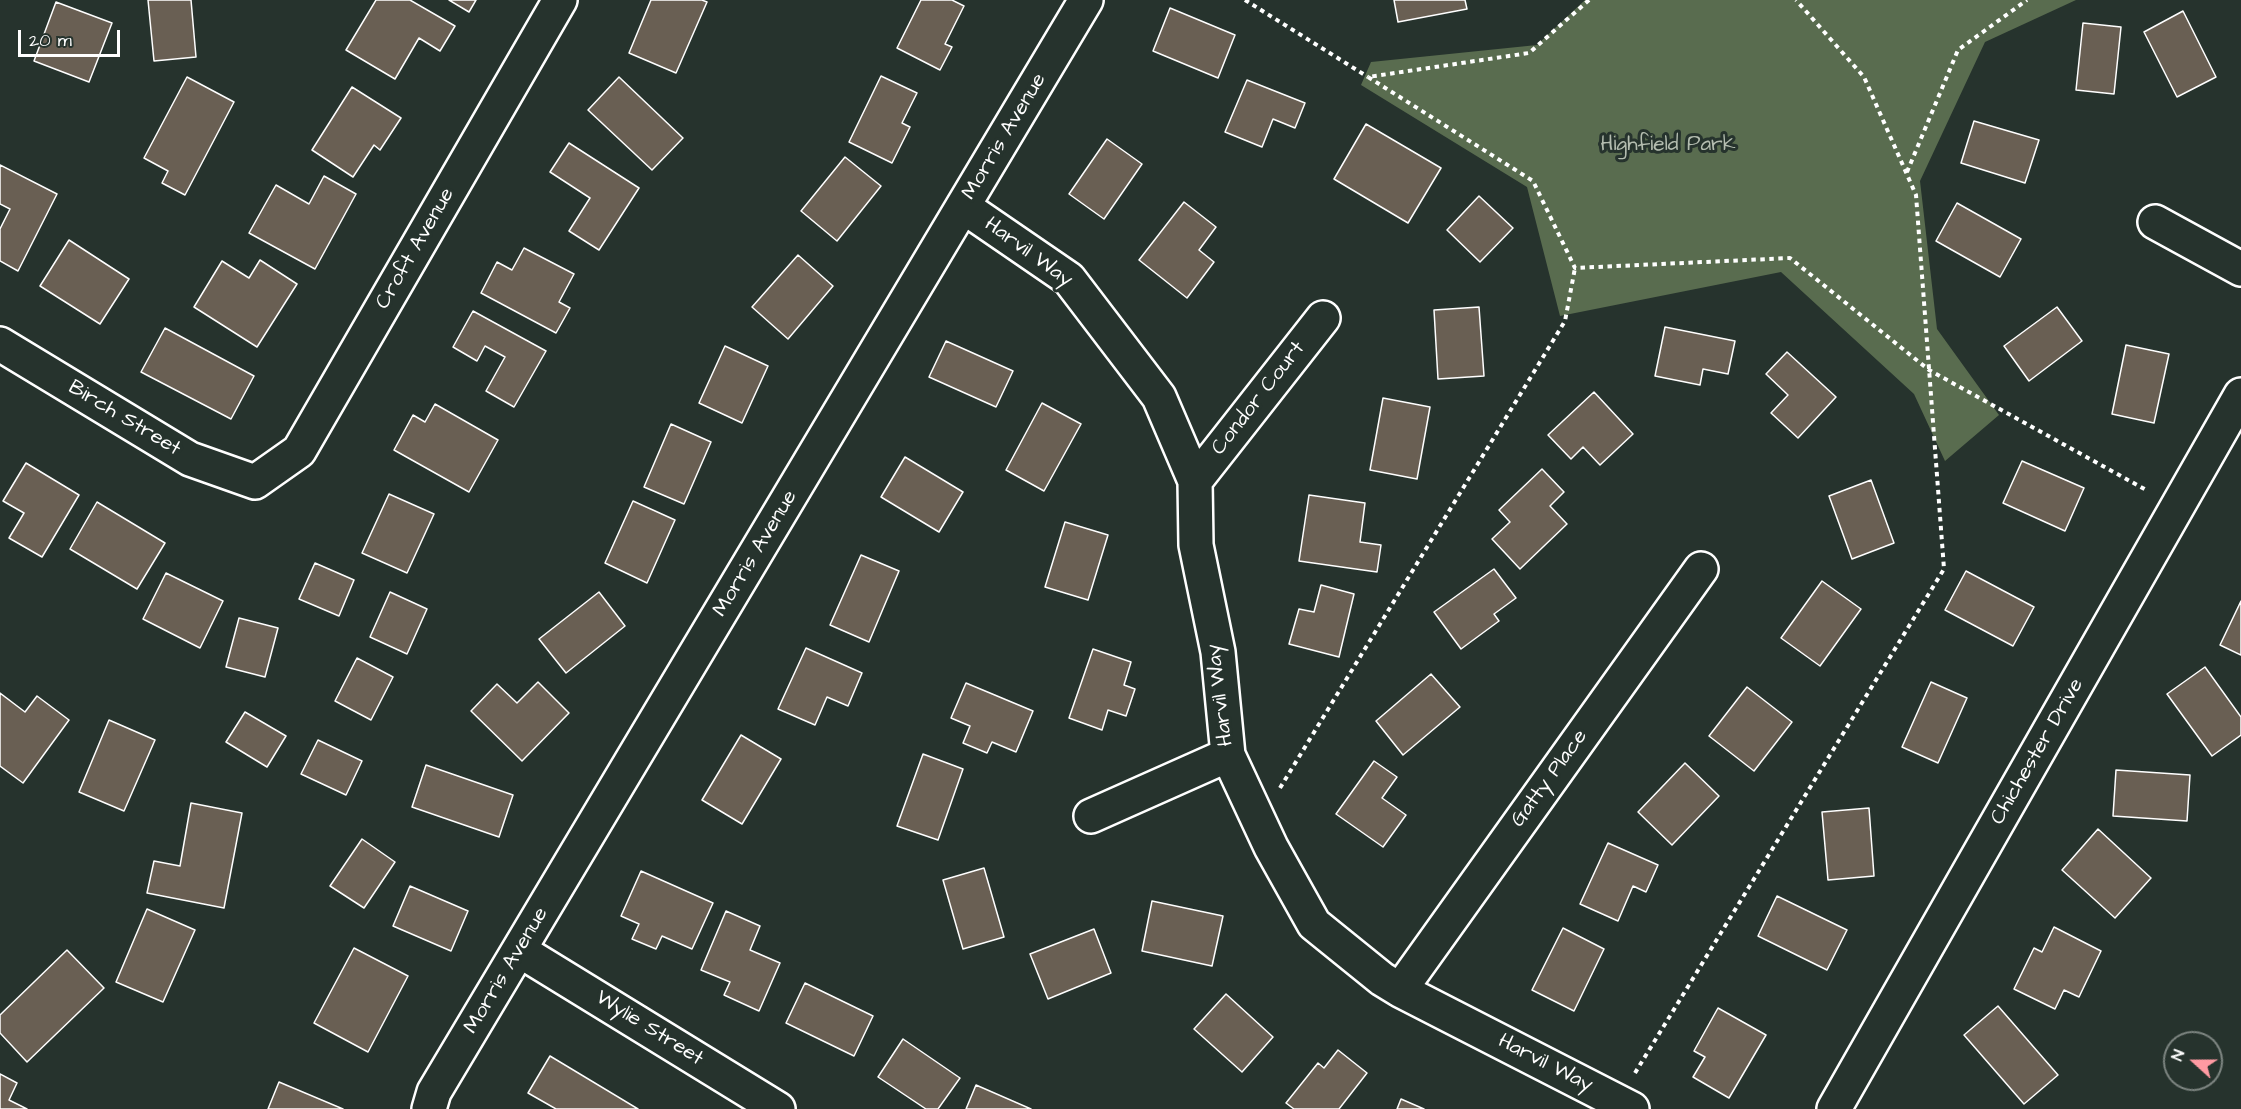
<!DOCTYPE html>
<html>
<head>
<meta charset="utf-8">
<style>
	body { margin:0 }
	#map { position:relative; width:2241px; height:1109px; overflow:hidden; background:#26332d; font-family:"Architects Daughter",sans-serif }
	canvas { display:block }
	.north { position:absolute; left:2163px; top:1031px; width:60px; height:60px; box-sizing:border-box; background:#26332d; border:2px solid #7d8581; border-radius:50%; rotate:291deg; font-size:16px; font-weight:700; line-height:24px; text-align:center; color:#fff }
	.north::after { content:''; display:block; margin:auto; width:21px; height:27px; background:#ff9aa2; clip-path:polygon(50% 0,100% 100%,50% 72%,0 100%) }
	.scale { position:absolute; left:18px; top:30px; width:102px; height:27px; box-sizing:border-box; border:3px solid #fff; border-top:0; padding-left:8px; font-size:18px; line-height:21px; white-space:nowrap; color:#fff; -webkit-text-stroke:4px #26332d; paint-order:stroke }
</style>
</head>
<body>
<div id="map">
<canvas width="2241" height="1109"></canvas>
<div class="north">N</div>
<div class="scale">20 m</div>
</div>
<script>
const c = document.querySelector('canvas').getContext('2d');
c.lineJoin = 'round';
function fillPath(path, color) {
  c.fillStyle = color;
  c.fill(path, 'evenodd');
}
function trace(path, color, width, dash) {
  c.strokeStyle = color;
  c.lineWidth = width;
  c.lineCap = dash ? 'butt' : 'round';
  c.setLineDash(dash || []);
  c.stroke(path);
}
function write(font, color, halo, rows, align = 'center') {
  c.font = font + ' "Architects Daughter",sans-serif';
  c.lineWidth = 6;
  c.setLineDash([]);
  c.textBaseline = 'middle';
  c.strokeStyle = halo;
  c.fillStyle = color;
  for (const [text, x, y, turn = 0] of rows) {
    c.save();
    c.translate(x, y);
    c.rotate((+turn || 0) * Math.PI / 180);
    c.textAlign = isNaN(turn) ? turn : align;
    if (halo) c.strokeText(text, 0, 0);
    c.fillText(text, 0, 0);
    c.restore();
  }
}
fillPath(new Path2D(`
	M1585,0H2076L1985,42L1920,181L1937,329L1999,415L1945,461L1914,394L1781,272L1560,316L1527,187L1361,85L1371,62L1537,45Z`), '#596c4f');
const building = new Path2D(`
	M148,0H191L196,57L154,61Z
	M376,0H410L455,26L440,51L419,38L395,79L346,50Z
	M449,0H476L469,12Z
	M651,0H702L707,2L676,73L629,53Z
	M921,0H952L964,6L945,44L952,47L940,70L897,48Z
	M1394,0H1465L1467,9L1398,22Z
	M56,2L112,23L89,82L34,61Z
	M1170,8L1235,35L1218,78L1153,51Z
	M2183,11L2216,77L2177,97L2144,32Z
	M2083,23L2121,27L2114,94L2076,90Z
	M881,76L917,93L902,123L910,127L892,163L849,142Z
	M187,77L234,102L185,195L162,183L168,171L144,158Z
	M619,77L683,138L652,170L588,110Z
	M1247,80L1305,103L1295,128L1273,119L1262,147L1225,132Z
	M352,87L401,118L380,150L374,145L353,177L312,150Z
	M1974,121L2039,140L2025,183L1961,163Z
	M1366,124L1441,168L1408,223L1334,179Z
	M1107,139L1142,164L1104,219L1069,194Z
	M569,143L639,188L599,250L569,231L590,198L550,172Z
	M845,157L881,186L837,241L801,211Z
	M0,165L57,194L18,271L0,261V229L10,209L0,204Z
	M324,176L356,194L315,269L249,233L276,185L309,204Z
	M1479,196L1513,228L1480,262L1447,230Z
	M1184,202L1216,227L1199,250L1214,262L1187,298L1139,260Z
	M1957,203L2021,239L2000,277L1936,241Z
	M69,240L129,279L100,324L40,286Z
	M524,248L574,274L559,302L570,308L556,333L481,293L497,262L512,270Z
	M798,255L833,286L788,339L752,307Z
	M260,260L297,284L257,347L194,307L222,261L249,278Z
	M1479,307L1484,376L1438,379L1434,310Z
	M2057,307L2082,341L2029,381L2004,346Z
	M473,311L546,351L514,407L486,391L505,357L485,346L477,361L453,347Z
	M1665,327L1735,341L1728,374L1703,369L1700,385L1655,376Z
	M165,328L254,376L231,419L141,372Z
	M946,341L1013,371L996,407L929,377Z
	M2126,345L2169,354L2154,423L2112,414Z
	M725,346L768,366L742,423L699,403Z
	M1787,352L1836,397L1798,438L1771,413L1788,395L1766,374Z
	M1594,392L1633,434L1600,465L1583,447L1571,459L1548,435Z
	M1383,398L1430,407L1417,479L1370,470Z
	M1042,403L1081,424L1044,491L1006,470Z
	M435,404L498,440L469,492L394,450L413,415L425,422Z
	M671,424L711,442L684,504L644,487Z
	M905,457L963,492L939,532L881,497Z
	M2022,461L2084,488L2065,531L2003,503Z
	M26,463L79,495L42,557L9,538L24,513L3,501Z
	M1542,469L1564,492L1550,506L1567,524L1520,569L1492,539L1510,522L1499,510Z
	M1871,480L1894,543L1852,559L1829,496Z
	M389,494L434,514L407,573L362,553Z
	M1309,495L1365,503L1360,542L1381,545L1377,572L1299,561Z
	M633,501L675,520L647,583L605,563Z
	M97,502L165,543L137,589L70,549Z
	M1065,522L1108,535L1088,600L1045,587Z
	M861,555L899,571L869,642L830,625Z
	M315,563L354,580L339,616L299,599Z
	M1494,569L1516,598L1494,614L1499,621L1461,649L1434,612Z
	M1966,571L2034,607L2013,646L1945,610Z
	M166,573L223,601L200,648L143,619Z
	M1822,581L1861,609L1820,666L1781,638Z
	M1321,585L1354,594L1339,657L1289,644L1299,609L1314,612Z
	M390,592L427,609L407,654L370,637Z
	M599,592L625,626L566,673L539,639Z
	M2241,601V655L2220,645Z
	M239,618L278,628L265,677L226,667Z
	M806,648L862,673L848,706L827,697L815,725L778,709Z
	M1093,649L1131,662L1124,685L1135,689L1126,716L1108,710L1102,730L1069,718Z
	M357,658L393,677L371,720L335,701Z
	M2205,667L2241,717V735L2212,756L2167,694Z
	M1431,674L1460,707L1403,755L1376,721Z
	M538,682L569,713L522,761L471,711L497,684L517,703Z
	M1931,682L1967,698L1938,763L1902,747Z
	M966,683L1033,711L1016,752L992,742L987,753L963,743L970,726L951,718Z
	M1747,687L1792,722L1754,771L1709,736Z
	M0,693L25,712L37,696L69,720L23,783L0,766Z
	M245,712L286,736L267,767L226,742Z
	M109,720L155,740L124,811L79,792Z
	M741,735L781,759L742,824L702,800Z
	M318,740L362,761L346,795L301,774Z
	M923,754L963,769L938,840L897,826Z
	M1374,761L1397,777L1382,798L1406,815L1383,847L1336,814Z
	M1685,763L1719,796L1672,845L1638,812Z
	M426,765L513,795L499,837L412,807Z
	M2116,770L2190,775L2187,821L2113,816Z
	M191,803L242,813L224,908L147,893L154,861L180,866Z
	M1869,808L1874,876L1828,880L1822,812Z
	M2098,829L2151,878L2115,918L2062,870Z
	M362,839L395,862L364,908L330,886Z
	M1608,843L1658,865L1646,892L1633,886L1618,921L1580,904Z
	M984,868L1004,937L963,949L943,880Z
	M641,871L713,903L692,949L662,936L656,949L632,939L639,924L621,916Z
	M410,886L468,911L451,951L393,926Z
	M1777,896L1847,930L1827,970L1758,936Z
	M1152,901L1223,916L1212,966L1142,951Z
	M147,909L195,930L163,1002L116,982Z
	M726,911L760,926L750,950L780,963L759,1011L724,995L730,982L701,970Z
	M2054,927L2101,951L2079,997L2064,990L2055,1009L2014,989L2034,948L2042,952Z
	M1563,928L1604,949L1574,1011L1532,990Z
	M1094,929L1111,973L1048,999L1030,954Z
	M354,948L408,976L368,1052L314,1023Z
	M67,950L104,988L27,1062L0,1033V1015Z
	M805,983L873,1016L854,1056L786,1023Z
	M1226,994L1273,1037L1242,1072L1194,1029Z
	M1998,1006L2058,1075L2024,1104L1964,1035Z
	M1718,1008L1766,1035L1729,1098L1693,1077L1705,1057L1694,1051Z
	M903,1039L960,1078L938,1109H926L878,1077Z
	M1338,1050L1367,1073L1339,1109H1294L1286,1103L1318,1063L1324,1068Z
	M550,1056L638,1109H556L528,1093Z
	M0,1074L17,1083L9,1100L27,1109H0Z
	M279,1082L343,1109H268Z
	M976,1085L1031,1109H966Z
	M1401,1099L1424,1109H1397Z`);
fillPath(building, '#695f53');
trace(building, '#fff', 1.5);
const minor = new Path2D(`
	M964,207L1069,279L1159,397L1195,481L1196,545L1218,652L1228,755L1271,847L1314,924L1382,979L1400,990L1632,1109
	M2155,222L2241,269
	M0,344L190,459L255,482L299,451L560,0
	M1195,481L1323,318
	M1091,816L1228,755
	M519,950L778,1109
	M1400,990L1701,569
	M429,1109L434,1092L1086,0
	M1834,1109L2241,395`);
trace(minor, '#fff', 38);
trace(new Path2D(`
	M1245,0L1368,77
	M1589,0L1529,53L1368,77L1533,181L1575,268L1790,258L1929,370L2148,491
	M1907,172L1958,50L2027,0
	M1280,788L1565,321L1575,268
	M1635,1073L1944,569L1916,195L1864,77L1796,0`), '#fff', 4, [4.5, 4.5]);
trace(minor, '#26332d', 33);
write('21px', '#fff', '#26332d', [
	["Morris Avenue",1005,137,-59],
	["Croft Avenue",416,249,-60],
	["Harvil Way",1028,253,36],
	["Condor Court",1259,399,-52],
	["Birch Street",124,419,31],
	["Morris Avenue",756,554,-59],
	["Harvil Way",1221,695,-97],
	["Chichester Drive",2038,752,-60],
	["Gatty Place",1550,779,-54],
	["Morris Avenue",507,971,-59],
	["Wylie Street",649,1029,32],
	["Harvil Way",1545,1064,27]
]);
write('21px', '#b4bdb0', '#26332d', [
	["Highfield Park",1668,146]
]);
</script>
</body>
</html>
